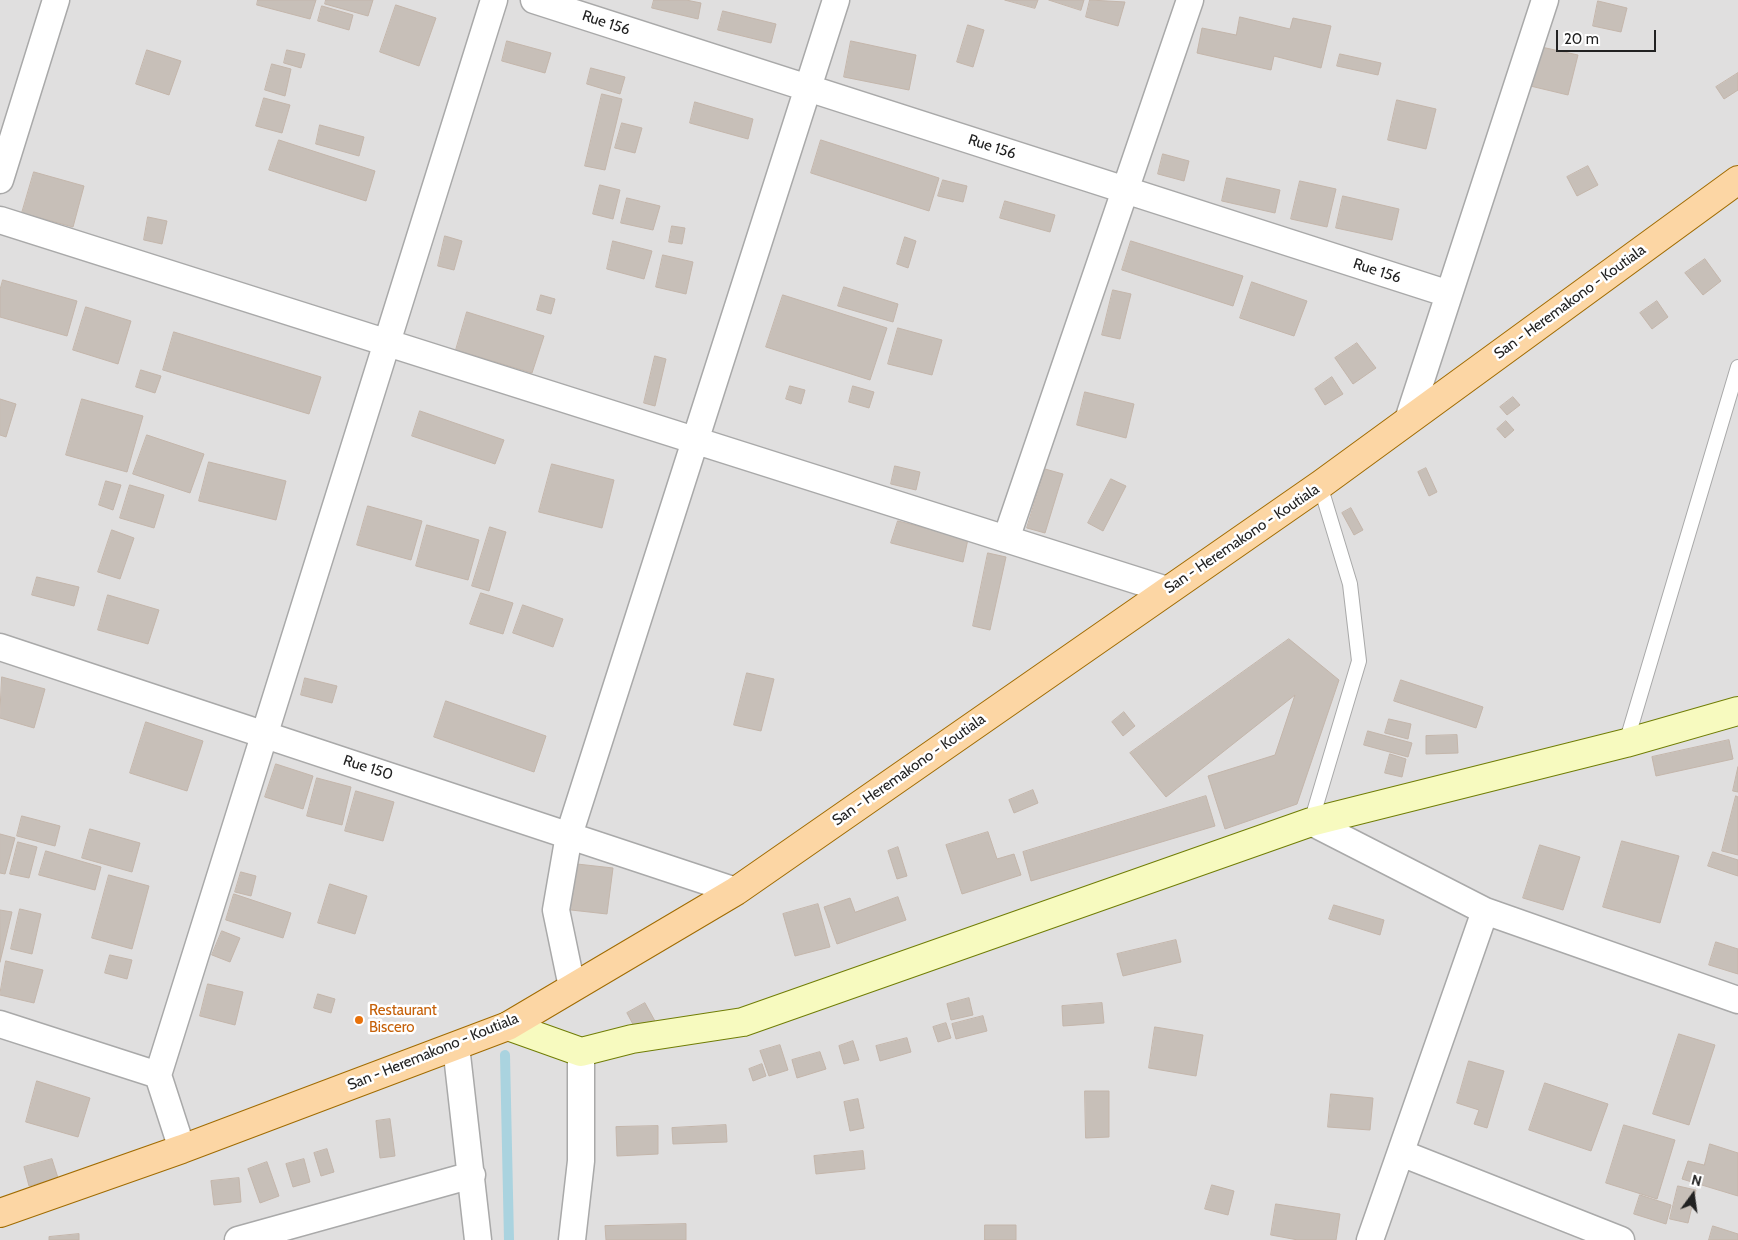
<!DOCTYPE html>
<html>
<head>
<meta charset="utf-8">
<style>
	body { margin:0 }
	#map { position:relative; width:1738px; height:1240px; overflow:hidden; background:#f2efe9; font-family:Cabin,sans-serif }
	canvas { display:block }
	.north { position:absolute; left:1668px; top:1170px; width:50px; height:50px; -webkit-text-stroke:4px #fff; paint-order:stroke; rotate:14deg; font-size:14px; font-weight:700; line-height:20px; text-align:center; color:#222 }
	.north::after { content:''; display:block; margin:auto; width:18px; height:22px; background:#222; clip-path:polygon(50% 0,100% 100%,50% 72%,0 100%) }
	.scale { position:absolute; left:1556px; top:30px; width:100px; height:22px; box-sizing:border-box; border:2px solid #222; border-top:0; padding-left:6px; font-size:15px; line-height:18px; white-space:nowrap; color:#222; -webkit-text-stroke:4px #fff; paint-order:stroke }
</style>
</head>
<body>
<div id="map">
<canvas width="1738" height="1240"></canvas>
<div class="north">N</div>
<div class="scale">20 m</div>
</div>
<script>
const c = document.querySelector('canvas').getContext('2d');
c.lineJoin = 'round';
function fillPath(path, color) {
  c.fillStyle = color;
  c.fill(path, 'evenodd');
}
function trace(path, color, width, dash) {
  c.strokeStyle = color;
  c.lineWidth = width;
  c.lineCap = dash ? 'butt' : 'round';
  c.setLineDash(dash || []);
  c.stroke(path);
}
function write(font, color, halo, rows, align = 'center') {
  c.font = font + ' Cabin,sans-serif';
  c.lineWidth = 5;
  c.setLineDash([]);
  c.textBaseline = 'middle';
  c.strokeStyle = halo;
  c.fillStyle = color;
  for (const [text, x, y, turn = 0] of rows) {
    c.save();
    c.translate(x, y);
    c.rotate((+turn || 0) * Math.PI / 180);
    c.textAlign = isNaN(turn) ? turn : align;
    if (halo) c.strokeText(text, 0, 0);
    c.fillText(text, 0, 0);
    c.restore();
  }
}
fillPath(new Path2D(`
	M0,0H1738V1240H0Z`), '#e0dfdf');
trace(new Path2D(`
	M505,1055L509,1240`), '#aad3df', 10);
const building = new Path2D(`
	M258,0H316L310,19L257,5Z
	M326,0H373L368,16L325,4Z
	M654,0H686L701,3L698,19L652,8Z
	M1005,0H1038L1035,8Z
	M1049,0H1084L1081,10Z
	M1090,0L1125,2L1118,26L1086,17Z
	M1598,1L1627,8L1621,32L1593,26Z
	M396,5L436,18L419,66L380,52Z
	M322,6L353,15L349,30L318,21Z
	M723,11L776,24L771,43L718,30Z
	M1240,17L1290,29L1293,18L1331,26L1321,68L1274,56L1271,70L1197,53L1202,28L1236,35Z
	M968,25L984,30L973,67L957,62Z
	M507,41L551,53L545,73L502,61Z
	M851,41L916,55L909,90L844,77Z
	M1532,45L1578,55L1568,95L1522,84Z
	M147,50L181,61L169,95L136,84Z
	M287,50L305,54L301,68L284,63Z
	M1340,54L1381,63L1378,75L1337,66Z
	M272,64L291,69L285,96L265,90Z
	M591,68L625,77L620,94L587,84Z
	M1738,73V90L1724,99L1716,87Z
	M602,94L622,99L605,170L585,166Z
	M264,98L290,105L282,133L256,126Z
	M1397,100L1436,109L1426,149L1388,140Z
	M695,102L753,119L748,139L690,123Z
	M622,123L642,128L635,153L615,148Z
	M320,125L364,137L359,156L316,144Z
	M279,140L375,171L366,201L269,170Z
	M821,140L939,178L929,211L811,173Z
	M1163,154L1189,161L1184,181L1158,174Z
	M1588,166L1598,185L1577,196L1567,177Z
	M34,172L84,186L73,227L22,213Z
	M1227,178L1280,190L1275,213L1222,201Z
	M943,180L967,186L963,202L938,196Z
	M1300,181L1336,189L1327,227L1291,219Z
	M600,185L620,190L613,219L593,214Z
	M1343,196L1399,209L1392,240L1336,228Z
	M627,198L660,206L653,230L621,223Z
	M1005,201L1055,215L1050,232L1000,218Z
	M148,217L167,221L162,244L144,240Z
	M672,226L685,228L682,244L669,242Z
	M445,236L462,241L454,270L438,266Z
	M905,237L916,241L908,268L897,264Z
	M613,241L652,251L644,279L607,269Z
	M1131,241L1243,276L1233,306L1122,270Z
	M663,255L693,262L686,294L656,287Z
	M1705,259L1721,281L1703,295L1685,273Z
	M3,280L77,301L67,336L0,317V290Z
	M1252,282L1307,301L1294,336L1240,318Z
	M844,287L898,304L893,322L838,306Z
	M1113,290L1131,294L1120,339L1102,335Z
	M541,295L555,299L551,314L537,310Z
	M783,295L887,328L870,380L766,347Z
	M1657,301L1668,317L1652,329L1640,313Z
	M86,307L131,321L118,364L73,350Z
	M467,312L544,336L532,373L456,350Z
	M898,328L942,340L932,375L888,364Z
	M174,332L321,377L309,414L163,370Z
	M1357,343L1376,368L1353,384L1335,358Z
	M655,356L666,359L655,406L644,403Z
	M141,370L161,376L155,393L136,387Z
	M1332,377L1343,394L1325,405L1315,389Z
	M790,386L805,390L801,404L786,399Z
	M853,386L874,392L869,408L849,402Z
	M1085,392L1134,404L1126,438L1077,425Z
	M1513,397L1520,405L1507,415L1500,407Z
	M0,399L16,404L6,437L0,435Z
	M82,399L143,416L127,472L66,455Z
	M420,411L504,440L495,464L412,436Z
	M1506,421L1514,430L1505,438L1497,429Z
	M147,435L204,454L190,493L133,474Z
	M209,462L286,481L276,520L199,501Z
	M552,464L614,480L602,528L539,512Z
	M895,466L920,472L916,490L891,484Z
	M1426,468L1437,492L1429,496L1418,472Z
	M1045,469L1063,474L1045,533L1027,528Z
	M1111,479L1126,486L1103,531L1088,523Z
	M106,481L121,485L113,510L99,505Z
	M130,485L164,495L154,528L120,518Z
	M368,506L422,521L411,560L357,545Z
	M1351,508L1363,530L1354,535L1342,513Z
	M898,521L968,539L963,562L891,543Z
	M427,525L479,540L468,580L416,566Z
	M490,527L506,532L489,591L472,586Z
	M112,530L134,538L120,579L98,572Z
	M988,553L1006,557L990,630L973,626Z
	M37,577L79,587L74,606L32,595Z
	M481,593L513,603L503,634L470,624Z
	M108,595L159,610L148,644L98,630Z
	M523,605L563,619L553,647L513,633Z
	M1289,639L1339,680L1297,804L1225,829L1208,776L1275,755L1295,695L1166,797L1130,753Z
	M747,673L774,679L761,731L734,725Z
	M2,677L45,689L34,728L0,718Z
	M305,678L337,686L332,703L301,695Z
	M1401,680L1483,707L1476,728L1394,701Z
	M446,701L546,736L534,772L434,737Z
	M1124,712L1135,726L1123,736L1112,722Z
	M1389,719L1411,724L1408,739L1385,733Z
	M146,722L203,741L187,791L130,773Z
	M1368,731L1412,743L1408,757L1364,745Z
	M1457,735L1458,753L1426,754V736Z
	M1729,740L1733,759L1656,776L1652,757Z
	M1390,754L1406,759L1402,777L1385,773Z
	M276,764L313,776L303,809L265,797Z
	M1738,767V792L1733,791Z
	M317,778L351,787L342,825L307,816Z
	M1033,790L1038,803L1014,813L1009,800Z
	M356,791L394,802L383,841L345,831Z
	M1206,796L1215,826L1031,881L1023,852Z
	M1736,796L1738,797V855L1722,851Z
	M22,816L60,826L55,846L17,836Z
	M90,829L140,843L132,872L82,858Z
	M988,832L997,859L1014,854L1021,875L962,894L946,845Z
	M0,834L15,838L5,874L0,873Z
	M1622,841L1679,856L1660,923L1603,907Z
	M18,842L37,847L29,878L10,874Z
	M1540,845L1580,857L1563,910L1523,898Z
	M898,847L907,876L897,879L888,851Z
	M46,851L101,867L95,890L39,875Z
	M1713,852L1738,860V876L1708,866Z
	M577,864L613,868L607,914L571,910Z
	M241,872L256,876L251,896L235,892Z
	M109,875L149,886L132,949L92,938Z
	M330,884L367,896L355,934L318,923Z
	M234,894L291,913L283,938L226,920Z
	M898,897L906,920L837,944L824,907L850,898L855,912Z
	M818,904L830,947L795,956L783,914Z
	M1334,905L1384,920L1380,935L1329,919Z
	M20,909L41,914L32,954L11,949Z
	M0,910L12,912L0,962Z
	M222,931L240,938L230,962L212,955Z
	M1176,940L1181,962L1123,976L1117,954Z
	M1716,942L1738,949V974L1709,965Z
	M110,955L132,960L127,979L105,973Z
	M6,961L43,970L34,1003L0,995Z
	M208,984L243,992L235,1025L200,1016Z
	M318,994L335,999L331,1013L314,1008Z
	M969,998L973,1015L951,1020L947,1004Z
	M645,1003L655,1021L636,1030L627,1013Z
	M1102,1003L1104,1023L1063,1026L1062,1006Z
	M983,1016L987,1031L956,1039L952,1024Z
	M946,1023L951,1038L938,1042L933,1027Z
	M1155,1027L1203,1035L1196,1076L1149,1068Z
	M1679,1034L1715,1045L1689,1125L1653,1114Z
	M907,1038L911,1052L880,1061L876,1046Z
	M853,1041L859,1060L844,1064L839,1046Z
	M780,1045L788,1070L769,1076L760,1051Z
	M820,1052L826,1069L797,1078L792,1060Z
	M1469,1061L1504,1071L1487,1128L1474,1124L1479,1110L1457,1103Z
	M762,1064L766,1076L753,1081L749,1069Z
	M37,1081L90,1098L78,1137L26,1122Z
	M1545,1083L1608,1104L1591,1151L1529,1130Z
	M1085,1091H1109V1137L1086,1138Z
	M1331,1094L1373,1098L1370,1130L1328,1127Z
	M858,1099L864,1128L850,1131L844,1102Z
	M390,1119L395,1156L380,1158L376,1121Z
	M726,1125L727,1142L673,1144L672,1128Z
	M1624,1125L1675,1140L1657,1199L1606,1183Z
	M658,1126V1154L617,1156L616,1127Z
	M1710,1144L1738,1153V1196L1682,1179L1688,1161L1704,1165Z
	M327,1149L334,1172L321,1176L314,1153Z
	M863,1151L865,1169L816,1174L814,1156Z
	M52,1159L58,1178L29,1186L24,1167Z
	M304,1159L310,1182L293,1187L286,1164Z
	M267,1162L279,1196L260,1203L248,1169Z
	M239,1178L241,1202L214,1205L211,1181Z
	M1212,1185L1234,1191L1228,1215L1205,1209Z
	M1678,1186L1696,1190L1688,1223L1670,1219Z
	M1640,1195L1671,1205L1666,1224L1634,1214Z
	M1276,1204L1340,1214L1336,1240H1298L1271,1235Z
	M686,1224V1240H606L605,1226Z
	M985,1225H1016V1240H985Z
	M1713,1226L1738,1234V1240H1709Z
	M79,1234V1240H49V1237Z`);
fillPath(building, '#c7bfb8');
trace(building, '#c4b6ab', 1);
const lane = new Path2D(`
	M1626,743L1738,367
	M1311,822L1359,661L1350,584L1320,485`);
const street = new Path2D(`
	M534,0L1449,294
	M0,180L56,0
	M0,220L1167,590
	M1408,420L1545,0
	M1006,539L1190,0
	M0,647L736,891
	M1311,822L1485,911L1738,1000
	M572,987L556,910L569,835L836,0
	M0,1024L158,1075
	M456,1046L478,1240
	M182,1149L158,1075L494,0
	M1401,1153L1621,1240
	M238,1240L472,1175
	M572,1240L581,1161V1052
	M1370,1240L1485,911`);
const secondary = new Path2D(`
	M508,1026L581,1052L632,1039L743,1022L1311,822L1626,743L1738,711`);
const primary = new Path2D(`
	M0,1213L182,1149L508,1026L736,891L1320,485L1738,180`);
trace(lane, '#a9a9a9', 16);
trace(street, '#a9a9a9', 29);
trace(secondary, '#707d05', 30);
trace(primary, '#a06b00', 30);
trace(lane, '#fff', 14);
trace(street, '#fff', 26);
trace(secondary, '#f7fabf', 28);
trace(primary, '#fcd6a4', 28);
for (const [x, y, r, color] of [
	[359,1020,5,"#e8710a"]
]) {
  const dot = new Path2D();
  dot.arc(x, y, r, 0, 2 * Math.PI);
  c.fillStyle = color;
  c.fill(dot);
  trace(dot, '#fff', 2);
}
write('15px', '#222', '#fff', [
	["Rue 156",606,23,18],
	["Rue 156",992,147,18],
	["Rue 156",1377,271,18],
	["San - Heremakono - Koutiala",1570,302,-36],
	["San - Heremakono - Koutiala",1242,539,-34],
	["Rue 150",368,768,18],
	["San - Heremakono - Koutiala",909,770,-35],
	["San - Heremakono - Koutiala",433,1052,-22]
]);
write('15px', '#c56008', '#fff', [
	["Restaurant",369,1011],
	["Biscero",369,1028]
], 'left');
</script>
</body>
</html>
